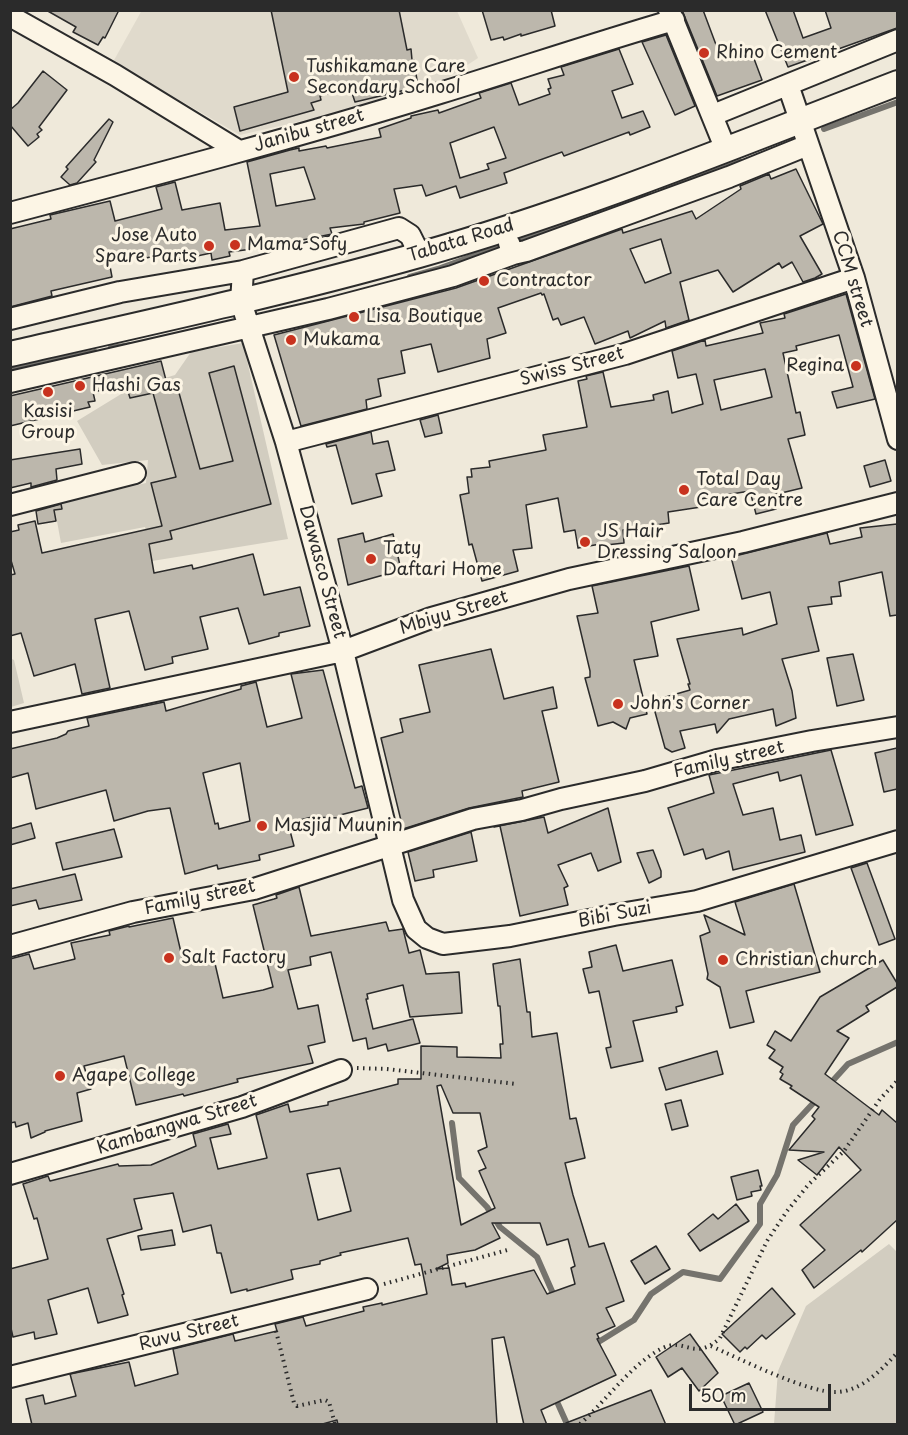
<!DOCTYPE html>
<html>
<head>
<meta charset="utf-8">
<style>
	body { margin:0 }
	#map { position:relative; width:908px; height:1435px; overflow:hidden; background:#efe9da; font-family:"Playpen Sans",sans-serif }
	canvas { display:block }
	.frame { position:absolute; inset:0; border:12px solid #2b2b2b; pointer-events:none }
	.scale { position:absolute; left:689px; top:1384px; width:142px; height:27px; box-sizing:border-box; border:3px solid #2b2b2b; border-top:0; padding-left:8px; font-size:18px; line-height:21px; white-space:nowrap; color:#2b2b2b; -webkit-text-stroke:4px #fcf5e5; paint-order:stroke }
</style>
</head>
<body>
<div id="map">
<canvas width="908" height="1435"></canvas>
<div class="frame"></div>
<div class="scale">50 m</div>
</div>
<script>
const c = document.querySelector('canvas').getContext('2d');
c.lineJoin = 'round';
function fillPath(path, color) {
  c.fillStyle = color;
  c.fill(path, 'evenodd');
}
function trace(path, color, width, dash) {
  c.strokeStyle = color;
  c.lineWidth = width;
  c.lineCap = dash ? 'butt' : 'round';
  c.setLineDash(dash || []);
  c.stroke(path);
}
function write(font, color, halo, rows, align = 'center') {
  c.font = font + ' "Playpen Sans",sans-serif';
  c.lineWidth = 6;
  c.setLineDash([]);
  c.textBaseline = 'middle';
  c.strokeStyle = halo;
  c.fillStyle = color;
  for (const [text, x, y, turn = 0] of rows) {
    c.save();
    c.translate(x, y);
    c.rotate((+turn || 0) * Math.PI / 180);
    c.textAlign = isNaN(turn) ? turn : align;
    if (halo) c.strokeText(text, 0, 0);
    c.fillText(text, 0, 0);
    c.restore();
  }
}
fillPath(new Path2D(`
	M142,10L457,11L478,58L425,93L240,135L113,62Z`), '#e0dacc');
fillPath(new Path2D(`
	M243,343L288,539L152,561L145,527L61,543L54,505L146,483L148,460L102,465L77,421L131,388L175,375L191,352Z
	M10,658L14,660L24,703L11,707Z
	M889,1244L897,1252V1424H774L778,1371L806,1306Z`), '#d2cdc0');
trace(new Path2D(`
	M824,129L898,102
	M663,191L740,162
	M517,242L648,196
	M410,277L438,269L500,246
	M111,348L131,345
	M10,370L95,352
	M828,1086L848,1064L898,1042
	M452,1123L459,1178L487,1207L500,1227L537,1257L555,1298
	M592,1346L634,1320L651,1294L683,1272L720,1279L760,1224V1204L777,1175L793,1125L818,1098
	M554,1395L567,1424`), '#75736d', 6);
const building = new Path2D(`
	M46,10H119L105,38L103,37L98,45L73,32L76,27Z
	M271,10H399L407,50L411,49L412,60H414L418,87L355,102L350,87L320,96L321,100L311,103L314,110L240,131L234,107L288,92Z
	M482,10H551L555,26L521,36V34L504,40L503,37L491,40Z
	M682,10H703L721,58L750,48L762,80L717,96Z
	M765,10H793L803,38L831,28L825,10H897V28L788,67Z
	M666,35L695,106L675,115L642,42Z
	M619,49L633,84L612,91L622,118L643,111L650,127L630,135L629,132L564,156L562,152L504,173L507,183L460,198L456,186L426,196L422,185L394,189L400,213L364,222V224L330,228L332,234L268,247L229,252L230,256L212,260L211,253L169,262L167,253L138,260L136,255L109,261L112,277L51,291L52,296L10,307V229L51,219L50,215L110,201L115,221L162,209L156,187L175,182L182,210L220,203L225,230L260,226L247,162L290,150L299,148V151L326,146L327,148L381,137L379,129L411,118V116L438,110L439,113L481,98L479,93L511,83L519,105L550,94L548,89L551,88L548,79L564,75L561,67ZM494,127L506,158L487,164L489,169L460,178L450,143ZM304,167L315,199L276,206L270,174Z
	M43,71L67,90L39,127L42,130L37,134L39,137L28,146L10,125V110L18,103Z
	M109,119L113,122L94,160L96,162L77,183L70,185L61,177L68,169L66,167Z
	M796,169L823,224L800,236L822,274L815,278L803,282L792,262L782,268L779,263L733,292L718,270L680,282L689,320L666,328L665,321L630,338L628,331L595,344L584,317L561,325L558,318L553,320L544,294L542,295L541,293L498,308L506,333L487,339L490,358L438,372L431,344L401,351L405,373L378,379L381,396L366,400L367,409L301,426L274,335L456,288L622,229L623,233L692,211L696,219L741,189L740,186L769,174L771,179ZM661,239L671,273L645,283L630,249Z
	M846,294L875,399L837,408L832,392L853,387L839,335L796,346L797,350L783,353L796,413L800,412L805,435L788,439L802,488L773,495L776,509L756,514L750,491L700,499L701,507L668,512L669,523L623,530L624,543L606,545V543L578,548L575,530L564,532L558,498L526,505L532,548L513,550L518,571L482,581L472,544L469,545L460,495L469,493L467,477H472L471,469L490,467L489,461L546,450L543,435L587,427L578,381L587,379L586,376L603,372L611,407L654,400L653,395L668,391L672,413L703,404L696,374L678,378L672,351L705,340L706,346L763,333L760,323L785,318L784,314ZM765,369L772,397L721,410L714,380Z
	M161,361L167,384L176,382L200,469L233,461L209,373L234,366L271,504L170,531L172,539L149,544L154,573L192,565L193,569L253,554L264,595L300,587L310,626L279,633V636L249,644L238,608L200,617L208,649L172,657L173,663L145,670L129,611L95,619L110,688L82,694L75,664L34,676L21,633L10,636V575L15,574L10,557V532L19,530L18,525L35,521L42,553L162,526L151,483L176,477L153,393L130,398L126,385L93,392L95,401L88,402L90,407L10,426V396Z
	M438,415L442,433L425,437L420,420Z
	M371,432L373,444L388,441L395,470L376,474L382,496L352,504L336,445L327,447L326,444Z
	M80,449L82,464L56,469L57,480L31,487V483L10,488V460Z
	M885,460L891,481L870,487L864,466Z
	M61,504L62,509L54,510L56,521L38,524L36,511Z
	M897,524V615L890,616L882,572L839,582L841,596L831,597L832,604L808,607L819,651L782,659L792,691L796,718L776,726L773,709L729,719L717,733L715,724L680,731L685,748L672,752L665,748L652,701L690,690L688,684H690L677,639L742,628L743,635L777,624L770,592L742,599L731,557L827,533L830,544L862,537L860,528Z
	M363,533L365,542L393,534L401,570L348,585L338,539Z
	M689,566L699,610L651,622L658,656L634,660L647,714L630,718L626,729L613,722L598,726L585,678L590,677V671L577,616L598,613L592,586Z
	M491,649L504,699L553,687L557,708L542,711L559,782L522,791L523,797L469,808L403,829L381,738L403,732L400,719L430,712L419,665Z
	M853,654L864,700L837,706L827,658Z
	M323,670L355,788L362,786L368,808L340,815V818L312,817L288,823L294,846L259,855L260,860L218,869L217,865L185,874L170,808L148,811L114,821L106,790L36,809L28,773L10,778V749L57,738L66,734L68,731L89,726L87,718L164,702L166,711L241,689V686L256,682L267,727L302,718L291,674ZM240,763L250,821L219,829L218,823L215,824L203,773Z
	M897,748V789L884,792L875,753Z
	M831,750L853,825L816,835L801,775L780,781L778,772L733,784L743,815L773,808L780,840L801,835L805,852L733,870L729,851L706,859L703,849L684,855L668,808L714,793L709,775Z
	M608,808L621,862L598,871L591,853L558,865L568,886L564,888L568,905L520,916L500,826L494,827L544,817L548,833Z
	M31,823L35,838L10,845V829Z
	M114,829L122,857L63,870L56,843Z
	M471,832L477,861L433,870L434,877L415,881L408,852Z
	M653,850L661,871V877L649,883L637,853Z
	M867,863L895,939L879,945L851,868Z
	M75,874L82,900L39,909L36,900L10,906V889Z
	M794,884L820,972L746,991L754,1022L730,1028L720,987L707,979L708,974L700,936L710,932L704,915L745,935L735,902Z
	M299,887L311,936L386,922L389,931L403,929L409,953L420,950L426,974L459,972L462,1013L410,1017L403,985L367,994L368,999H366L373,1029L413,1019L420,1043L388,1051L386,1044L368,1049L366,1038L353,1041L331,952L310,957L311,965L288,970L298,1009L318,1005L325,1042L308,1046L313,1063L237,1079L238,1082L184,1096L183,1094L136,1105L124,1056L84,1066L91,1089L77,1093L82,1121L45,1131V1132L31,1138L28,1123L16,1127L15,1122L10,1123V959L29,954L34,969L75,959L71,943L110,935L109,931L129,926V927L173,918L183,961L213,955L223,998L263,990L273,987L253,905L274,899L277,898L276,895Z
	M616,945L623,971L672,960L683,1005L676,1007L677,1012L633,1021L643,1061L611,1068L606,1048L611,1047L599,991L589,993L583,969L592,967L589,952Z
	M520,959L527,1012H530L532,1037L557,1033L570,1119L576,1118L585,1158L565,1163L573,1195L589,1247L604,1243L624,1301L606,1308L615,1326L597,1334L599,1338L597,1339L616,1375L541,1410L547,1425H524L504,1337L492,1339L497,1425H338L337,1420L319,1425H32L26,1399L43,1395L45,1404L76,1396L70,1374L129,1362L135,1386L178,1374L173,1349L233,1334L235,1341L277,1331L275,1324L303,1317L306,1326L364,1311L363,1307L382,1303V1305L427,1294L421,1264L415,1265L408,1238L340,1253L341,1255L320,1261V1264L291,1270L293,1279L247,1291V1289L231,1293L221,1253H217L211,1225L183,1232L173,1193L134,1199L142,1229L107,1239L124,1294L122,1295L128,1315L98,1323L88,1288L48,1300L57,1334L35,1339L34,1332L13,1337L10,1324V1269L48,1259L37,1218L34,1219L23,1184L48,1176L50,1181L118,1164L119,1166L151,1165L196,1146L193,1134L228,1124L231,1134L210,1138L218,1169L267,1158L256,1115L288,1104L290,1112L328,1105V1102L398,1084V1079H421V1046L457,1047V1057L501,1058L500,1044H503L500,1006H498L493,964ZM441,1085L453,1113H480L487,1147L478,1151L486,1168L479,1171L495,1208L461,1225L437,1086ZM340,1168L351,1211L318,1220L307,1174ZM492,1223H540L547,1245L568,1239L575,1266L571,1268L575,1284L547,1294L534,1270L466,1287L465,1283L452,1285L449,1268L436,1269L448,1263L447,1255L475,1250L500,1238Z
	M883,960L897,983V987L866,1006L869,1011L837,1031L849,1038L825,1074L879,1115L882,1110L897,1123V1220L862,1252L861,1250L814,1288L802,1270L825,1250L800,1225L861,1170L839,1147L817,1175L798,1160L824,1152L789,1150L815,1119L812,1116L819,1107L790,1088L792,1086L780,1079L783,1074L780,1072L783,1067L769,1058L775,1050L767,1045L775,1031L791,1041L820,997Z
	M717,1051L723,1074L666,1090L659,1068Z
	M681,1100L688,1126L672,1130L665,1104Z
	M758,1170L762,1186H760L761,1190L751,1192L752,1196L737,1200L731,1177Z
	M736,1204L749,1221L700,1251L688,1234L713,1214L718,1219Z
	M172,1230L175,1245L141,1250L138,1236Z
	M656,1246L670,1269L645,1284L631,1261Z
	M772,1288L795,1314L766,1339L762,1335L747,1349L745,1347L740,1352L722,1334Z
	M690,1334L718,1373L699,1391L682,1368L668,1377L656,1357Z
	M749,1383L763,1412L735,1425L721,1396Z
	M651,1390L666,1425H566V1423Z`);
fillPath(building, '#bcb7ac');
trace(building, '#2b2b2b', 1.5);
const minor = new Path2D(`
	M669,10L726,150
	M10,16L115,75L239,151
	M788,85L854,278L898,439
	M713,115L898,40
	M10,213C154,175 298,137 440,93C518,69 595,43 674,20
	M509,243L513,254L526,251L729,177L808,145
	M243,271L241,302L286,442L343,651L403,900L416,929L427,938L443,944L510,936L614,915L697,901L898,841
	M10,319L120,292L243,271L399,228L410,235L420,255
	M10,382L328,309L453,276L513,254
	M286,442L625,354L854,278
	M10,505L135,473
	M10,722L343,651L431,618L569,579L743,542L898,503
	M10,946L133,912L254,889L473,819L522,810L561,799L645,781L717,760L812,741L898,727
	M10,1174L242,1107L341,1070
	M10,1377L367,1289`);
const major = new Path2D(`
	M10,354C147,323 284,293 419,255C582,209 739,144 898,83`);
trace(minor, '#2b2b2b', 24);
trace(major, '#2b2b2b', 28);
trace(new Path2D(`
	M357,1068L387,1069L516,1084
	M384,1284L511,1249
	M276,1331L294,1403L297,1406L325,1400L329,1402L335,1424
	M711,1346C738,1358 810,1394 837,1392C862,1391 882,1369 898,1352
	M580,1424C606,1401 632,1363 663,1348C685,1337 694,1362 720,1338L767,1241L787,1211L809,1184L844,1151L880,1099L898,1080`), '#2b2b2b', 4, [1.5, 4.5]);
trace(minor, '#fcf5e5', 20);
trace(major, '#fcf5e5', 24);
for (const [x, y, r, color] of [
	[704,53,6,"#c8321e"],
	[294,77,6,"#c8321e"],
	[235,245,6,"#c8321e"],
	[209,246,6,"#c8321e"],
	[484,281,6,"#c8321e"],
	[354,317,6,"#c8321e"],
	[291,340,6,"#c8321e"],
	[856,366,6,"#c8321e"],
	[80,386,6,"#c8321e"],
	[48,392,6,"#c8321e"],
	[684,490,6,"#c8321e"],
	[585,542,6,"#c8321e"],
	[371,559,6,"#c8321e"],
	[618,704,6,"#c8321e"],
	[262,826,6,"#c8321e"],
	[169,958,6,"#c8321e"],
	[723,960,6,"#c8321e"],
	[60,1076,6,"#c8321e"]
]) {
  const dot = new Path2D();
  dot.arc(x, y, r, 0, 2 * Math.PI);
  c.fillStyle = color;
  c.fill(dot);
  trace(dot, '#fcf5e5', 2);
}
write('18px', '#2b2b2b', '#fcf5e5', [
	["Rhino Cement",716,53],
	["Tushikamane Care",306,67],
	["Secondary School",306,88],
	["Jose Auto",197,236,"right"],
	["Spare Parts",197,257,"right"],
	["Mama Sofy",247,245],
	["Contractor",496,281],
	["Lisa Boutique",366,317],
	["Mukama",303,340],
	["Regina",844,366,"right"],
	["Hashi Gas",92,386],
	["Kasisi",48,412,"center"],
	["Group",48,433,"center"],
	["Total Day",696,480],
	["Care Centre",696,501],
	["JS Hair",597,532],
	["Dressing Saloon",597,553],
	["Taty",383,549],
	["Daftari Home",383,570],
	["John's Corner",630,704],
	["Masjid Muunin",274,826],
	["Salt Factory",181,958],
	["Christian church",735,960],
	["Agape College",72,1076]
], 'left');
write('18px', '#2b2b2b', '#fcf5e5', [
	["Janibu street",309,131,-16],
	["Tabata Road",461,241,-17],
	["CCM street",852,279,73],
	["Swiss Street",572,367,-15],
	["Dawasco Street",322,572,75],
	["Mbiyu Street",454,613,-17],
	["Family street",729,760,-13],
	["Family street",200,898,-12],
	["Bibi Suzi",615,915,-11],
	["Kambangwa Street",177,1125,-17],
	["Ruvu Street",189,1333,-14]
]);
</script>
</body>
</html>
